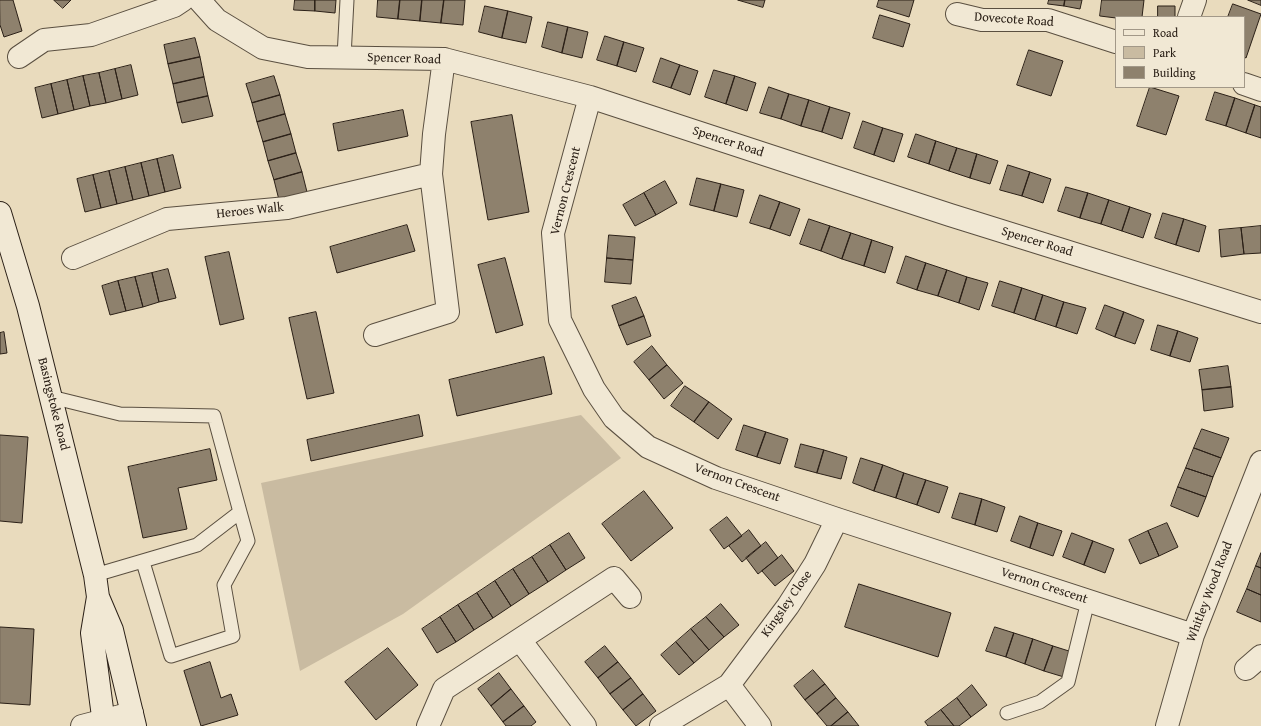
<!DOCTYPE html>
<html>
<head>
<meta charset="utf-8">
<style>
	body { margin:0 }
	#map { position:relative; width:1261px; height:726px; overflow:hidden; background:#e9dbbd; font-family:"Gentium Book Plus",serif }
	canvas { display:block }
	.legend { position:absolute; left:1115px; top:16px; width:130px; height:72px; box-sizing:border-box; background:#f1e8d4; border:1px solid #a29888; margin:0; padding:5px 7px; list-style:none; font-size:12px; color:#2b2017 }
	.legend li { display:flex; align-items:center; gap:8px; height:20px }
	.legend b { width:20px; border:1px solid #a29888 }
</style>
</head>
<body>
<div id="map">
<canvas width="1261" height="726"></canvas>
<ul class="legend">
<li><b style="height:5px;background:#f1e8d4"></b>Road</li>
<li><b style="height:11px;background:#c9bba1"></b>Park</li>
<li><b style="height:11px;background:#8e816d"></b>Building</li>
</ul>
</div>
<script>
const c = document.querySelector('canvas').getContext('2d');
c.lineJoin = 'round';
function fillPath(path, color) {
  c.fillStyle = color;
  c.fill(path, 'evenodd');
}
function trace(path, color, width, dash) {
  c.strokeStyle = color;
  c.lineWidth = width;
  c.lineCap = dash ? 'butt' : 'round';
  c.setLineDash(dash || []);
  c.stroke(path);
}
function write(font, color, halo, rows, align = 'center') {
  c.font = font + ' "Gentium Book Plus",serif';
  c.lineWidth = 3.5;
  c.setLineDash([]);
  c.textBaseline = 'middle';
  c.strokeStyle = halo;
  c.fillStyle = color;
  for (const [text, x, y, turn = 0] of rows) {
    c.save();
    c.translate(x, y);
    c.rotate((+turn || 0) * Math.PI / 180);
    c.textAlign = isNaN(turn) ? turn : align;
    if (halo) c.strokeText(text, 0, 0);
    c.fillText(text, 0, 0);
    c.restore();
  }
}
fillPath(new Path2D(`
	M581,415L621,458L403,614L300,671L261,483Z`), '#c9bba1');
const building = new Path2D(`
	M0,0H13L22,31L4,37L0,25Z
	M54,0H71L63,8Z
	M295,0H315V11L294,10Z
	M315,0H336L335,13L315,11Z
	M378,0H400L398,19L377,17Z
	M400,0H422L420,21L398,19Z
	M422,0H444L441,23L420,21Z
	M444,0H465L463,25L441,23Z
	M738,0H765L763,7Z
	M879,0H914L909,17L877,7Z
	M1049,0H1065L1064,6L1048,4Z
	M1065,0H1082L1080,9L1064,6Z
	M1102,0H1144L1142,17L1116,18L1100,16Z
	M1248,0H1261V5Z
	M1233,4L1261,14L1246,58L1244,57V17H1228Z
	M485,6L508,11L502,38L479,32Z
	M1158,6H1175V17H1158Z
	M508,11L532,17L526,43L502,38Z
	M880,15L910,24L903,47L873,38Z
	M548,22L568,27L562,53L542,47Z
	M568,27L588,32L582,58L562,53Z
	M605,36L624,42L617,66L597,60Z
	M195,38L200,57L168,64L164,45Z
	M624,42L644,48L636,72L617,66Z
	M1029,50L1063,61L1051,96L1017,85Z
	M200,57L204,77L173,84L168,64Z
	M661,58L680,65L671,88L653,82Z
	M131,65L138,95L122,99L115,69Z
	M680,65L698,71L690,95L671,88Z
	M115,69L122,99L106,103L99,73Z
	M714,70L735,76L726,104L705,97Z
	M99,73L106,103L90,106L83,76Z
	M83,76L90,106L74,110L67,80Z
	M274,76L280,95L252,103L246,84Z
	M735,76L756,83L747,111L726,104Z
	M204,77L208,96L177,103L173,84Z
	M67,80L74,110L58,114L51,84Z
	M51,84L58,114L42,118L35,88Z
	M769,87L789,94L781,119L760,113Z
	M1150,87L1179,96L1166,135L1137,126Z
	M1215,92L1235,98L1226,126L1206,120Z
	M789,94L809,100L801,126L781,119Z
	M280,95L285,114L257,122L252,103Z
	M208,96L213,116L182,123L177,103Z
	M1235,98L1255,105L1246,133L1226,126Z
	M809,100L830,107L822,132L801,126Z
	M1255,105L1261,107V138L1246,133Z
	M830,107L850,113L842,139L822,132Z
	M403,110L408,136L338,151L333,124Z
	M285,114L291,134L263,142L257,122Z
	M512,115L529,212L488,220L471,122Z
	M863,121L883,128L874,155L854,148Z
	M883,128L903,134L894,162L874,155Z
	M291,134L296,153L268,161L263,142Z
	M916,134L936,141L929,164L908,157Z
	M936,141L957,148L949,171L929,164Z
	M957,148L977,154L970,178L949,171Z
	M296,153L302,172L274,180L268,161Z
	M977,154L998,161L990,184L970,178Z
	M173,155L181,188L165,192L157,159Z
	M157,159L165,192L149,196L141,163Z
	M141,163L149,196L133,200L125,167Z
	M1008,165L1030,172L1022,196L1000,190Z
	M125,167L133,200L117,204L109,171Z
	M109,171L117,204L101,208L93,175Z
	M302,172L307,192L279,200L274,180Z
	M1030,172L1051,179L1043,203L1022,196Z
	M93,175L101,208L85,212L77,179Z
	M697,178L721,184L714,211L690,205Z
	M665,181L677,203L656,215L644,193Z
	M721,184L744,190L737,217L714,211Z
	M1066,187L1088,193L1080,218L1058,211Z
	M644,193L656,215L635,226L623,205Z
	M1088,193L1109,200L1101,224L1080,218Z
	M760,195L780,202L770,229L750,223Z
	M1109,200L1130,207L1122,231L1101,224Z
	M780,202L800,209L790,236L770,229Z
	M1130,207L1151,214L1143,238L1122,231Z
	M1163,213L1184,219L1176,245L1155,238Z
	M809,219L830,226L821,251L800,244Z
	M1184,219L1206,226L1199,252L1176,245Z
	M407,225L415,251L337,273L330,247Z
	M830,226L851,233L842,259L821,251Z
	M1261,226V253L1244,254L1241,228Z
	M1241,228L1244,254L1221,257L1219,230Z
	M851,233L872,240L864,266L842,259Z
	M609,235L635,237L633,260L607,258Z
	M872,240L893,247L885,273L864,266Z
	M229,252L244,319L220,325L205,257Z
	M906,256L926,263L917,290L897,283Z
	M505,258L523,325L496,333L478,265Z
	M607,258L633,260L631,284L605,282Z
	M926,263L947,270L938,296L917,290Z
	M168,269L176,298L159,302L152,273Z
	M947,270L967,277L959,303L938,296Z
	M152,273L159,302L143,307L135,277Z
	M135,277L143,307L126,311L118,281Z
	M967,277L988,283L979,310L959,303Z
	M118,281L126,311L110,315L102,286Z
	M1000,281L1022,288L1014,313L992,306Z
	M1022,288L1043,295L1035,320L1014,313Z
	M1043,295L1064,302L1056,327L1035,320Z
	M636,297L644,316L619,326L612,306Z
	M1064,302L1086,308L1077,334L1056,327Z
	M1105,305L1124,312L1115,337L1096,329Z
	M316,312L334,393L307,399L289,318Z
	M1124,312L1144,320L1135,344L1115,337Z
	M644,316L651,336L627,345L619,326Z
	M1158,325L1178,331L1170,356L1151,350Z
	M1178,331L1198,338L1190,362L1170,356Z
	M4,332L7,353L0,354V333Z
	M652,346L667,365L649,380L634,362Z
	M544,357L552,394L457,416L449,380Z
	M667,365L683,383L664,399L649,380Z
	M1228,366L1231,387L1202,390L1199,370Z
	M685,386L709,402L694,422L671,406Z
	M1231,387L1233,407L1204,411L1202,390Z
	M709,402L732,419L718,439L694,422Z
	M419,415L423,436L311,461L307,440Z
	M744,425L766,432L757,457L736,450Z
	M1202,429L1229,438L1221,458L1194,448Z
	M766,432L788,439L780,464L757,457Z
	M0,435L28,437L22,523L0,521Z
	M801,444L824,450L817,473L795,467Z
	M1194,448L1221,458L1213,477L1186,468Z
	M210,449L217,480L178,488L187,529L143,538L128,467Z
	M824,450L847,457L841,479L817,473Z
	M861,458L883,465L874,491L853,483Z
	M883,465L904,473L896,498L874,491Z
	M1186,468L1213,477L1206,497L1178,487Z
	M904,473L926,480L917,505L896,498Z
	M926,480L948,487L939,513L917,505Z
	M1178,487L1206,497L1198,517L1171,506Z
	M644,491L673,528L631,561L602,524Z
	M960,493L982,499L975,525L952,518Z
	M982,499L1005,507L997,532L975,525Z
	M1020,516L1038,523L1030,548L1011,541Z
	M727,517L742,536L724,549L710,530Z
	M1038,523L1062,531L1053,556L1030,548Z
	M1167,523L1178,547L1159,556L1148,531Z
	M749,530L761,546L742,562L729,546Z
	M1148,531L1159,556L1140,564L1129,540Z
	M569,533L585,558L566,570L550,545Z
	M1072,533L1093,541L1084,565L1063,557Z
	M1093,541L1114,549L1105,573L1084,565Z
	M766,542L778,558L758,574L746,558Z
	M550,545L566,570L548,582L532,557Z
	M1261,553V568L1256,566Z
	M782,555L794,571L775,586L762,571Z
	M532,557L548,582L529,594L513,569Z
	M1256,566L1261,568V595L1247,589Z
	M513,569L529,594L511,606L495,581Z
	M495,581L511,606L493,618L477,593Z
	M859,584L951,613L938,657L845,627Z
	M1247,589L1261,595V622L1237,612Z
	M477,593L493,618L474,630L458,605Z
	M721,604L739,625L724,637L706,617Z
	M458,605L474,630L456,642L440,617Z
	M440,617L456,642L437,653L422,629Z
	M706,617L724,637L709,650L691,629Z
	M0,627L34,629L30,705L0,703Z
	M995,627L1014,633L1006,657L986,651Z
	M691,629L709,650L694,663L676,642Z
	M1014,633L1033,639L1025,664L1006,657Z
	M1033,639L1053,646L1044,671L1025,664Z
	M676,642L694,663L679,675L661,655Z
	M605,646L618,662L598,678L585,662Z
	M1053,646L1072,652L1064,677L1044,671Z
	M388,648L418,685L376,720L345,682Z
	M210,662L221,698L231,694L238,715L201,726L184,671Z
	M618,662L631,678L610,694L598,678Z
	M813,670L825,684L805,700L794,686Z
	M499,673L511,689L491,706L478,689Z
	M631,678L643,694L623,710L610,694Z
	M825,684L836,698L817,714L805,700Z
	M972,685L987,705L971,717L957,698Z
	M511,689L524,706L503,722L491,706Z
	M643,694L656,711L636,726L623,710Z
	M836,698L848,712L831,726H827L817,714Z
	M957,698L971,717L959,726H954L941,710Z
	M524,706L536,722L531,726H506L503,722Z
	M941,710L954,726H928L925,722Z
	M848,712L859,726H831Z`);
fillPath(building, '#8e816d');
trace(building, '#2b2017', 1);
const service = new Path2D(`
	M344,57L347,0
	M51,397L120,414L214,416L240,512L197,545L95,575
	M143,562L171,656L233,636L224,585L248,541L240,512
	M1007,713L1040,702L1068,682L1088,601`);
const minor = new Path2D(`
	M199,0L217,20L263,48L308,57L444,59L590,97L950,215L1261,312
	M957,14L982,20H1048L1116,42
	M1189,17L1195,0
	M19,57L44,40L91,35L174,6L183,0
	M1244,84L1261,90
	M590,97L553,233L560,320L594,389L614,418L648,447L716,478L837,519L1193,635
	M73,258L167,219L287,208L431,174
	M375,335L448,312L431,174L434,134L444,59
	M520,640L585,726
	M1246,669L1261,656
	M729,685L760,726
	M82,726L132,713
	M428,726L444,689L614,578L630,597
	M661,726L729,685L788,606L815,564L837,519
	M1167,726L1193,635L1261,462`);
const secondary = new Path2D(`
	M0,213L28,306L95,575L98,597L112,630L135,726
	M98,597L92,633L102,709L105,726`);
trace(service, '#5a4f40', 15);
trace(minor, '#5a4f40', 24);
trace(secondary, '#2b2017', 24);
trace(service, '#f1e8d4', 13);
trace(minor, '#f1e8d4', 22);
trace(secondary, '#f1e8d4', 22);
write('13px', '#2b2017', '#f1e8d4', [
	["Dovecote Road",1014,20,4],
	["Spencer Road",404,59,2],
	["Spencer Road",728,142,18],
	["Vernon Crescent",566,191,-76],
	["Heroes Walk",250,211,-6],
	["Spencer Road",1037,242,17],
	["Basingstoke Road",53,404,76],
	["Vernon Crescent",737,483,20],
	["Vernon Crescent",1044,586,18],
	["Whitley Wood Road",1210,592,-69],
	["Kingsley Close",787,604,-55]
]);
</script>
</body>
</html>
